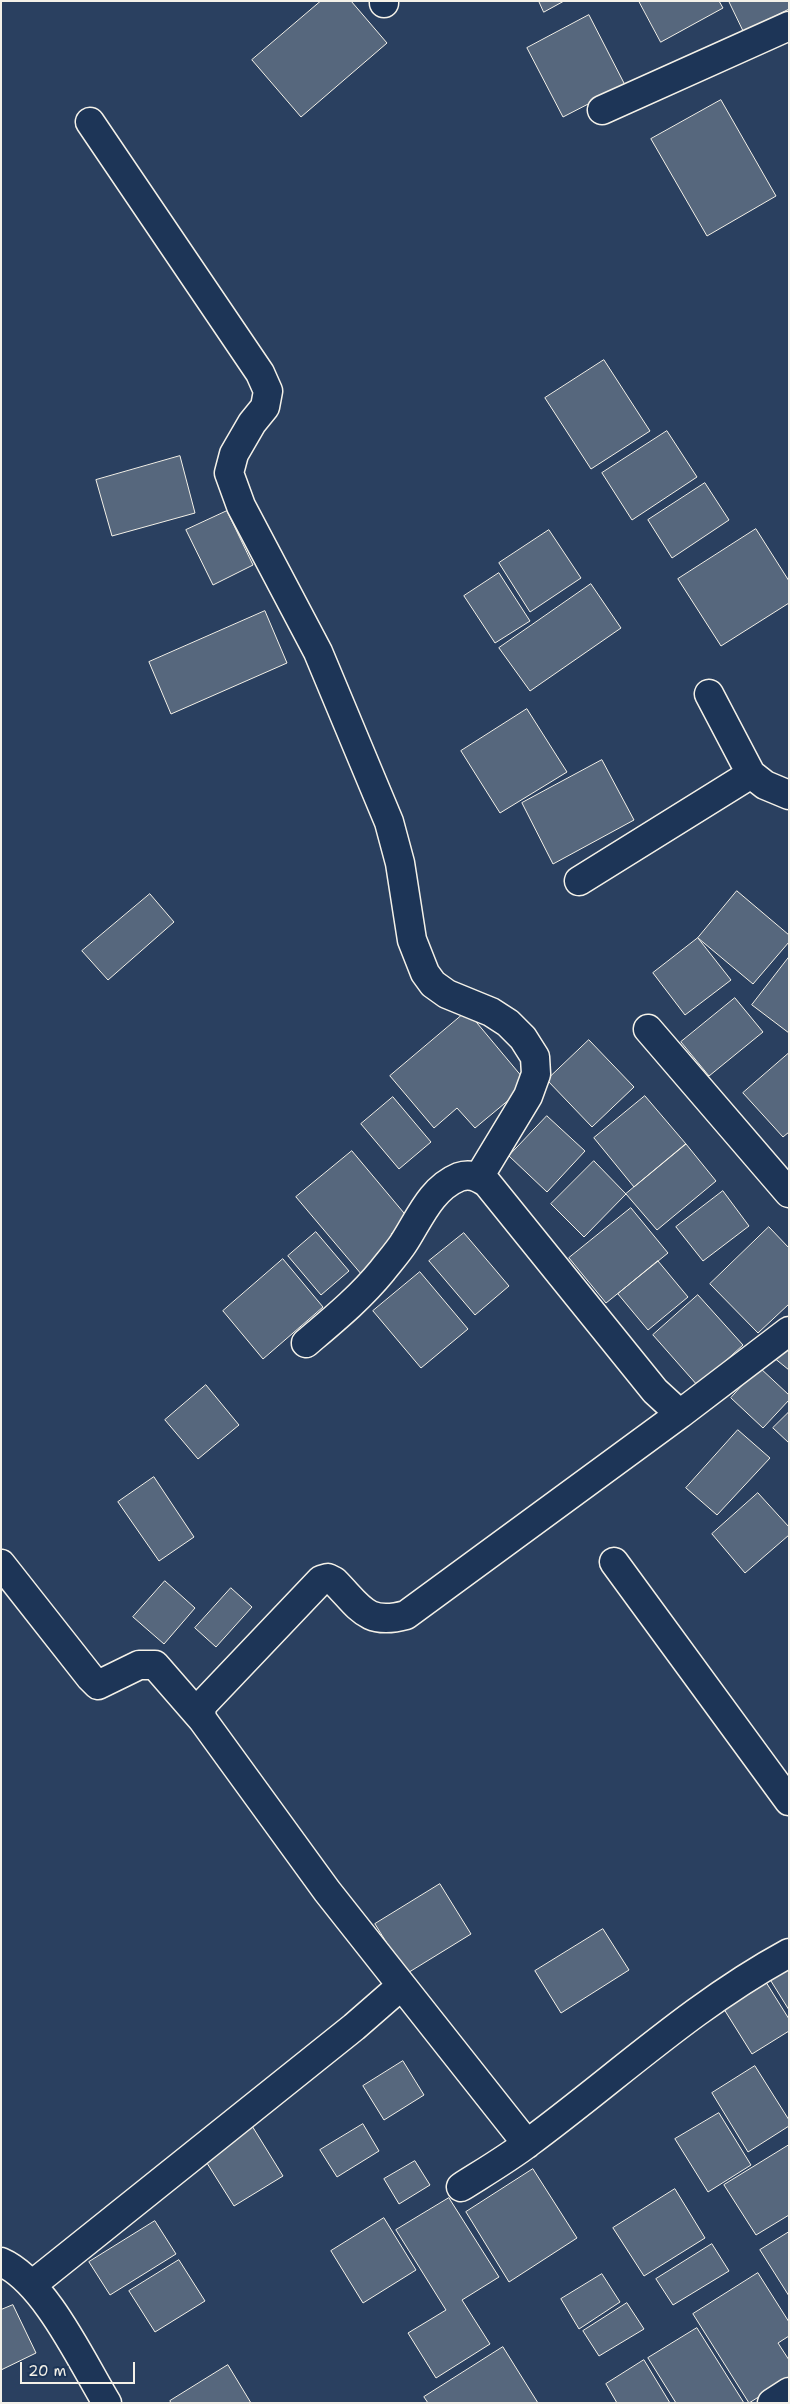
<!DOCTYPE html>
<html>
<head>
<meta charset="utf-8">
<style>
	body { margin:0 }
	#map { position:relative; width:790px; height:2404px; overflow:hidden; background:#2a4060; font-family:"Shantell Sans",sans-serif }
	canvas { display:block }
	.frame { position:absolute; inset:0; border:2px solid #f4f1e8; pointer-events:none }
	.scale { position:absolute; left:20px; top:2362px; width:115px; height:22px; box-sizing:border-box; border:2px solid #f4f1e8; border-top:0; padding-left:6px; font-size:15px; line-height:18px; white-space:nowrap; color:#f4f1e8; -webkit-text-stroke:4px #1d3557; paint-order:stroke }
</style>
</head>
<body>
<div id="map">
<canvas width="790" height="2404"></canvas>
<div class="frame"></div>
<div class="scale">20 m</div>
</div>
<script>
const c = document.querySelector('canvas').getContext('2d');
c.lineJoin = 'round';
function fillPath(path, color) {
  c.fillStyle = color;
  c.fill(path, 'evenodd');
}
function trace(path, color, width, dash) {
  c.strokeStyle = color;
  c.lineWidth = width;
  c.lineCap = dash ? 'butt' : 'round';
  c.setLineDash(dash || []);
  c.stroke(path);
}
const building = new Path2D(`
	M321,1H351L387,43L301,117L252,60Z
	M539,1H564L544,12Z
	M639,1H719L723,8L661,42Z
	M729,1H789V9L744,32Z
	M589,15L625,85L563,117L527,48Z
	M721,100L776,196L707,236L651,139Z
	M604,360L650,431L591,469L545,398Z
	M667,431L697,477L632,520L602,473Z
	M180,456L195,513L112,536L96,480Z
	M705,483L729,520L672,558L648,520Z
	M227,511L253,565L213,585L186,530Z
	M756,529L789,581V603L721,646L678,579Z
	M549,530L581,578L530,612L499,563Z
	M499,573L530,621L495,643L464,596Z
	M591,584L621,628L530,691L499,648Z
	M265,611L287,663L171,714L149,662Z
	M527,709L567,772L500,813L461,751Z
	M602,760L634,820L553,864L522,803Z
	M737,891L789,935V942L753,984L698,938Z
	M150,894L174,922L108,980L82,951Z
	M698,938L731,980L685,1015L653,973Z
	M789,957V1033L752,1005Z
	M735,998L763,1032L709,1076L681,1042Z
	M467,1011L528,1084L475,1128L457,1108L434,1128L390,1076Z
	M589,1040L634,1087L592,1127L547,1080Z
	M789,1053V1132L783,1137L743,1093Z
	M645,1096L686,1144L634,1187L594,1138Z
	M393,1097L431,1142L399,1169L361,1124Z
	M547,1116L585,1151L547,1192L509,1156Z
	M686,1144L716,1181L657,1230L626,1194Z
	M352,1151L409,1219L391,1234L399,1244L362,1275L296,1197Z
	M594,1161L626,1194L584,1237L551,1204Z
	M723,1191L749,1226L703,1261L676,1227Z
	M631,1208L668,1253L606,1303L569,1258Z
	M769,1227L789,1248V1304L758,1333L710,1284Z
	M316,1232L349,1271L321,1295L288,1256Z
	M464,1233L509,1286L475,1315L429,1261Z
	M283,1259L323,1307L263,1359L223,1311Z
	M658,1261L688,1297L648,1330L618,1294Z
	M420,1272L468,1329L421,1368L373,1311Z
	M698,1295L743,1345L698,1386L653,1335Z
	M789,1339V1370L773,1357Z
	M759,1367L789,1395V1400L763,1428L731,1398Z
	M206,1385L239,1425L198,1459L165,1420Z
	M789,1412V1443L773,1428Z
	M738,1430L770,1458L717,1515L686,1488Z
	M154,1477L194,1537L159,1561L118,1502Z
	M758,1493L789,1527V1535L745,1573L712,1534Z
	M165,1581L195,1608L164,1644L133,1617Z
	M231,1588L252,1607L216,1647L195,1628Z
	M440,1884L471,1934L406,1974L375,1924Z
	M603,1929L629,1970L561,2013L535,1971Z
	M789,1959V2010L766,1973Z
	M764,1979L789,2019V2031L752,2054L722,2006Z
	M403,2061L424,2095L384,2120L363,2086Z
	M755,2066L789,2120V2126L748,2152L712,2093Z
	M719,2113L751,2165L708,2192L675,2139Z
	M249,2121L283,2176L234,2206L200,2152Z
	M363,2124L379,2151L337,2177L320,2150Z
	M789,2145V2215L756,2235L724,2185Z
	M415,2161L430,2185L399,2204L384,2179Z
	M533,2169L577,2238L509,2282L466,2212Z
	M675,2189L705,2238L644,2276L613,2228Z
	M449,2198L499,2277L462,2300L490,2344L436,2378L408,2333L446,2310L396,2230Z
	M384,2218L416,2270L363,2303L331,2251Z
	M155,2221L176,2254L110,2295L89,2262Z
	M789,2232V2296L760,2250Z
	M712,2244L729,2271L673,2305L656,2279Z
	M179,2260L205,2301L155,2332L129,2291Z
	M758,2273L789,2322V2336L778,2343L789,2360V2378L749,2403L693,2314Z
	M602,2274L620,2302L579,2329L561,2299Z
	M627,2303L644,2329L599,2356L583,2331Z
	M13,2305L36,2353L1,2370V2310Z
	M697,2328L744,2403H676L648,2358Z
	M503,2347L538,2403H428L424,2397Z
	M644,2360L670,2403H617L606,2384Z
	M228,2365L251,2403H171L170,2401Z`);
fillPath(building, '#56677d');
trace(building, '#f4f1e8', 1);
const minor = new Path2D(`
	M384,3V1
	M602,110L789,26
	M90,122L260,373L268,391L265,407L252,423L234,454L229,473L241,506L318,652L389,822L400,863L412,940L425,973L433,984L447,994L491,1012L508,1023L523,1038L535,1057L536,1074L528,1096L479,1177
	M709,694L751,774L765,785L789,795
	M579,881L751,774
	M648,1029L789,1193
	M306,1343C333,1320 360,1298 382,1271C389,1262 397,1253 403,1244C419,1220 430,1189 459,1177C470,1173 478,1177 487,1183L655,1391L680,1414L789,1331
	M614,1562L789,1801
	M1,1564L90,1677L98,1685L139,1665H155L202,1719
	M527,2144L327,1891L202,1719L201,1710L204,1703L321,1580L328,1578L334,1581C360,1607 366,1626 406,1615L680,1414
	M461,2187C483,2173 507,2159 528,2143C615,2079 693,2005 789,1953
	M1,2262C45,2281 82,2362 107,2403
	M33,2284L354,2027L401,1986
	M772,2403L789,2392`);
trace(minor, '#f4f1e8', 31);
trace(minor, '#1d3557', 28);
</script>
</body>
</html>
